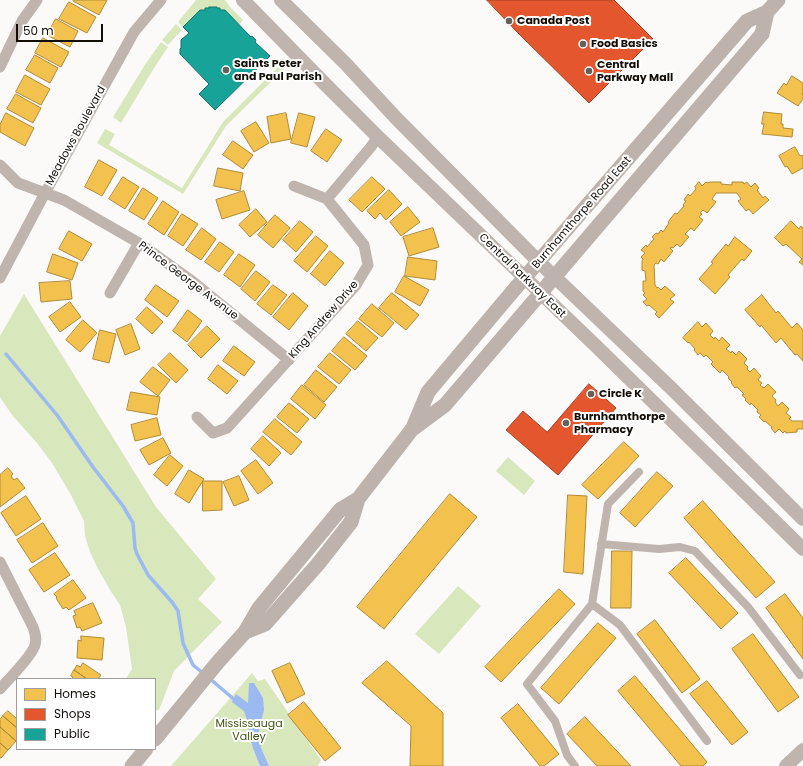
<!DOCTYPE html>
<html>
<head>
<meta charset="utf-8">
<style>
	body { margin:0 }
	#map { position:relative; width:803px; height:766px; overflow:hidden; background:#fcfaf8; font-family:Poppins,sans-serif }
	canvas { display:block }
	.legend { position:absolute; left:16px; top:678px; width:140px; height:72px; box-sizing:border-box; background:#fff; border:1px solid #a09e9c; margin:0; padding:5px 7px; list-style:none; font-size:12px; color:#120d07 }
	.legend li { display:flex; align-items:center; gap:8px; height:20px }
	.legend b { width:20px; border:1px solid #a09e9c }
	.scale { position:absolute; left:16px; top:24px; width:87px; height:18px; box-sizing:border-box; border:2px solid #120d07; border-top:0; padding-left:5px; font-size:12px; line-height:14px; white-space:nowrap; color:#120d07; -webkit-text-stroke:3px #fff; paint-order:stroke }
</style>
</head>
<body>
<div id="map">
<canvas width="803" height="766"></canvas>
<ul class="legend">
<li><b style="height:11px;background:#f2c14e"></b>Homes</li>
<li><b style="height:11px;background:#e4572e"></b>Shops</li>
<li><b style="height:11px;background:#17a398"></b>Public</li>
</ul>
<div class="scale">50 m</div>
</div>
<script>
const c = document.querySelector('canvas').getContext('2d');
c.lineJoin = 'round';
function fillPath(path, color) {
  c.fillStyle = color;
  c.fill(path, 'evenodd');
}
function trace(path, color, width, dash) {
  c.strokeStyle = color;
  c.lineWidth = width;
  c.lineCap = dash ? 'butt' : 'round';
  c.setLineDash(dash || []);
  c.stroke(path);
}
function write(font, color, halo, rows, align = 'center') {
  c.font = font + ' Poppins,sans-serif';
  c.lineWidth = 4;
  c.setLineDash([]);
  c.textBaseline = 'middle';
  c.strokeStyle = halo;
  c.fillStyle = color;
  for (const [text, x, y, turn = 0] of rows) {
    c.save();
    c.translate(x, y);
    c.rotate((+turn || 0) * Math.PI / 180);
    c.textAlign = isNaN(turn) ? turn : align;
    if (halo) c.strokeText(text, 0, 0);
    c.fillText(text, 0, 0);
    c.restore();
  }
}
fillPath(new Path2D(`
	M196,0H225L230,7L243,20L239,25L220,10V8L209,7V8H205V10H200L183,27L178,22Z
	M176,24L182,30L168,45L162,40Z
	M161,42L168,47L154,68L121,123L113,117L146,63Z
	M284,61L288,65L226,126L183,194L97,143L105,129L115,134L109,145L182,188L223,122Z
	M24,294L156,507L216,579L198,599L222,622L174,671L159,710H155V679H126L132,669L126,627L120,605L110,590L97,567L90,552L85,536L84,521L71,495L52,463L37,443L12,415L0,397V336Z
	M508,457L535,481L524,495L496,471Z
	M458,586L481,606L439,654L415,634Z
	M252,673L258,681L265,679L321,760L318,766H171Z`), '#d8e7bc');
fillPath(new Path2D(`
	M249,683H254L263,698L264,710L259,730L261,748L269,766H260L253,748L249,734L247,720L244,711L232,702L236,694L248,703Z`), '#9bbaf2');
const homes = new Path2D(`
	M74,0H107L99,15L73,1Z
	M69,2L96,17L87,33L59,19Z
	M56,19L78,31L70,47L47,35Z
	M43,38L69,52L61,67L35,53Z
	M35,55L58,68L50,83L26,70Z
	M25,75L50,89L41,105L16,92Z
	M792,76L803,83V92L802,94L803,95V99L798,106L777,93L784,83L786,85Z
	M16,94L41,108L33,123L7,109Z
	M764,112L782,114L781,124H783V128L793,129L792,137L762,134L764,124H762Z
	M6,113L34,128L25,146L0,132V125Z
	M286,113L291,139L271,143L267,117Z
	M299,113L315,117L307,147L291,143Z
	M256,122L269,143L254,152L241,131Z
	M326,129L342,140L327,162L311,151Z
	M233,141L253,155L243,169L223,155Z
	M795,147L800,156L802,155L803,156V168L792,174L787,166L785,167L779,156Z
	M99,160L117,170L102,196L85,187Z
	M218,168L243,173L240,191L214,186Z
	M123,177L139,187L125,209L109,199Z
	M372,177L385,189L362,212L349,200Z
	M699,182L702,186L706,182L708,183L710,182H721V184L732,185V182H743L744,184L747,182L751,187L755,183L759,188L757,190L763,198L765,196L769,200L753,214L749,209L746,211L738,201L741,199L737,193H716L712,199L716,202L707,213L703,210L700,213L702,214L699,217L703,220L694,231L691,228L685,234L689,237L680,247L677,244L673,248L671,247L670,248L673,251L664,262L661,259L658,264L656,263L654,265L655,285L657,288L658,287L661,290L665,286L675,295L670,299L674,302L659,318L655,314L657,312L649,305L647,306L643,302L647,299L643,295L645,293L643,291V281H646L645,271L642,270V261L643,259L641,257L645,253L641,250L646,245L647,247L654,239L652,237L656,233L658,234L661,230L663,232L669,223L668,222L675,213L677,214L684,206L683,205L686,201L684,200L688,194L690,196L696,189L695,187Z
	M143,188L158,198L144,220L129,211Z
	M389,190L402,204L386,220L380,213L375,219L367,211Z
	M244,191L250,210L222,219L216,200Z
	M163,201L179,212L164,235L148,224Z
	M408,207L420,222L401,236L390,222Z
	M256,209L267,222L250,237L239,225Z
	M182,214L198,224L183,246L168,236Z
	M275,215L290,228L273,248L258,235Z
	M300,221L313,232L296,252L283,240Z
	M791,221L799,229L801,226L803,228V265L799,262L802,259L786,244L783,246L775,238Z
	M202,228L216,239L201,260L186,250Z
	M433,228L439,247L409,256L403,237Z
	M69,231L92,244L82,261L59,249Z
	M316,236L328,246L307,272L294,261Z
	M735,237L752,251L744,261L742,259L728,275L730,277L715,294L699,279L713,263L711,262L726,244L728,246Z
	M220,242L234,252L219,272L205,262Z
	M330,251L344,263L325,286L311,274Z
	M53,254L78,263L72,280L47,272Z
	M239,254L255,265L240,287L224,275Z
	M408,257L437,261L435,280L405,276Z
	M256,271L270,282L255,301L241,289Z
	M404,276L429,290L420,306L395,292Z
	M70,281L72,299L41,302L39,283Z
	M156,285L179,301L167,317L145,300Z
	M273,285L287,295L271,315L257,304Z
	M293,293L308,306L289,330L273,317Z
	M392,293L419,315L406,330L379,308Z
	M762,295L776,313L778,311L792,328L797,323L803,330V361L797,354L795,355L781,338L776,343L761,325L760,327L745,310Z
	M70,302L81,317L60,332L49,317Z
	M372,304L394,323L382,337L359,319Z
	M147,307L163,322L152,334L136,319Z
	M188,310L202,321L187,342L173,331Z
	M83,320L97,333L80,352L66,340Z
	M358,321L378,338L366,351L346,334Z
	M698,322L702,327L706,323L713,331L710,335L714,339L715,337L719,341L722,337L730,345L726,349L731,353L732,351L736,355L739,351L747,359L744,363L748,367L747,369L750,372L754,368L761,376L758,380L762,383L760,385L764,388L768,384L776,392L772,396L776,400L775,402L778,406L782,402L789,409L786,413L791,417L789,419L792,421H803V429H797V432L786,433L785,431L783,433L779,429L775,433L771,428L772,427L765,421L764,422L759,417L761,415L757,412L758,410L751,403L750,405L745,400L746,399L742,395L744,394L737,387L735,388L731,383L732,382L728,378L729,377L722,370L720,373L711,364L713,362L706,355L704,357L700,353L698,355L694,350L695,349L689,342L688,343L683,338Z
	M131,324L140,349L125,355L116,330Z
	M207,326L220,339L201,358L188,345Z
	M100,330L116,334L109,363L93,359Z
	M344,337L367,356L355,370L332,351Z
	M234,346L255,362L244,376L223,361Z
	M170,353L188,370L176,383L158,365Z
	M330,353L351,370L339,384L318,367Z
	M218,365L238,381L227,394L208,379Z
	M153,367L170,380L158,396L140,382Z
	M316,370L337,387L324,402L304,385Z
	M302,385L326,405L315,419L291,399Z
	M131,392L160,397L157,415L127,410Z
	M289,403L309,419L297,433L277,417Z
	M157,418L161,435L135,441L131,425Z
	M275,419L302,442L291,455L263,432Z
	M263,436L281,453L269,466L251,449Z
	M163,438L171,453L149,465L140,450Z
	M624,442L639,456L598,499L582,485Z
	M170,455L183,466L167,486L154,475Z
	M256,460L273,483L258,494L241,471Z
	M8,468L13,474L11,476L14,480L17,478L25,488L0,507V475Z
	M189,470L204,479L189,503L175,494Z
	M657,472L673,486L635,527L620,513Z
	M239,476L249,500L234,506L223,482Z
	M203,481H222V510L203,511Z
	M450,494L477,517L384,629L357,607Z
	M568,495L587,496L583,574L564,572Z
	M26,496L41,519L16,536L1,513Z
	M703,501L775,582L756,598L684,518Z
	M43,523L58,546L32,563L17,540Z
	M612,551H632L631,608H611Z
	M55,553L70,575L44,592L29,570Z
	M686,558L738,613L721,629L669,573Z
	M73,580L86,598L69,610L66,607L63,609L56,598L57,597L54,594Z
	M559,589L575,604L501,682L485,667Z
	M785,594L803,618V659L766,608Z
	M93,603L102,623L82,631L80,627L77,628L73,616L76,615L74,611Z
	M655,620L700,679L682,693L637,634Z
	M598,623L616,638L559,704L541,688Z
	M753,634L799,697L778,712L732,649Z
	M81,636L104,638L102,660L77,658L78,640L81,641Z
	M387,661L443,713V766H410L411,726L362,683Z
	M83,663L101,675L98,679H87L74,670L77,665L80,667Z
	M290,663L305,694L287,703L272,671Z
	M74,670L87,679H72L73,677L71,676Z
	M635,676L707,762L703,766H681L618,691Z
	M707,681L748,732L732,745L690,694Z
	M304,702L341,748L325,761L288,715Z
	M518,704L559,754L544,766H540L501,718Z
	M8,711L16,718L17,717V728L3,716Z
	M3,716L17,728V739L16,741L0,727V720Z
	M585,717L631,766H597L567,734Z
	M0,727L16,741L8,750L0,743Z
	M0,743L8,750L1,758H0Z`);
fillPath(homes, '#f2c14e');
trace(homes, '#af8b39', 1);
const shops = new Path2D(`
	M487,0H614L653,39L589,103L518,33Z
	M589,384L616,408L558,475L506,430L523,411L547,432Z`);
fillPath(shops, '#e4572e');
trace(shops, '#a54122', 1);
const public = new Path2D(`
	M209,7H217V8H220V10H225L251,37L252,36L256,40L255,42L270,56L215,110L199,94L209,84L180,54V49L181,48V40L189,33L183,27L200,10H205V8H209Z`);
fillPath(public, '#17a398');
trace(public, '#16766c', 1);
trace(new Path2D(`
	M6,354L57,415L93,467L123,506L133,523L135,548L137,554L148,575L172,602L178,611L183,643L193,665L204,674
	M209,678L236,701`), '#9bbaf2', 3.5);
trace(new Path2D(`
	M601,544L659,549L680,547L695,551L748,607L800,675
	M592,604L620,625L707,741
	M575,766L567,755L555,721L527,684L592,604L608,504L639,472`), '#c0b4ae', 8);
trace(new Path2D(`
	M0,67L22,21L37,0
	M0,165L18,183L64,200L139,243L192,281L289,360
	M327,199L370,148L378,137
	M0,278L45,193L134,32L161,0
	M110,293L139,243
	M197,417L213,433L227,428L356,285L368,265L364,245L327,199L294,186
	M0,562L33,627C35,633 37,638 35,645C32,656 8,680 0,689`), '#c0b4ae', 11);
trace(new Path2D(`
	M243,0L325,84L378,137L596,346L803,549
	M281,0L345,63L396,118L539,262L672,389L803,519
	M786,766L803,750`), '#c0b4ae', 14);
trace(new Path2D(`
	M414,428L445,405L762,34L767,12
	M245,632L265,624L318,564L351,522L358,499
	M155,739L218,662L245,632L259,608L340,510L358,499L413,428L428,392L513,291L747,21L767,12L778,0
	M132,766L146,749`), '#beb3ac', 15);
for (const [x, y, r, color] of [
	[509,21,4,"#64605b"],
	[583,44,4,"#64605b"],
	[226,70,4,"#64605b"],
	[589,71,4,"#64605b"],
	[591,394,4,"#64605b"],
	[566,423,4,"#64605b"]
]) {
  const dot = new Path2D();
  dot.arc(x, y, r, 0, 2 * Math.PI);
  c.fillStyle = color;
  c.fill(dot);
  trace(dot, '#fff', 1.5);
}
write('bold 11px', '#120d07', '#fff', [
	["Canada Post",517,21],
	["Food Basics",591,44],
	["Saints Peter",234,64],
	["and Paul Parish",234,77],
	["Central",597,65],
	["Parkway Mall",597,78],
	["Circle K",599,394],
	["Burnhamthorpe",574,417],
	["Pharmacy",574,430]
], 'left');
write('11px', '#120d07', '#fff', [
	["Meadows Boulevard",76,136,-61],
	["Burnhamthorpe Road East",582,213,-49],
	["Central Parkway East",522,276,44],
	["Prince George Avenue",188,281,37],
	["King Andrew Drive",324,320,-49]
]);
write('11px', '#3f530e', '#fff', [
	["Mississauga",249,724],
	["Valley",249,737]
]);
</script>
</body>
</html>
